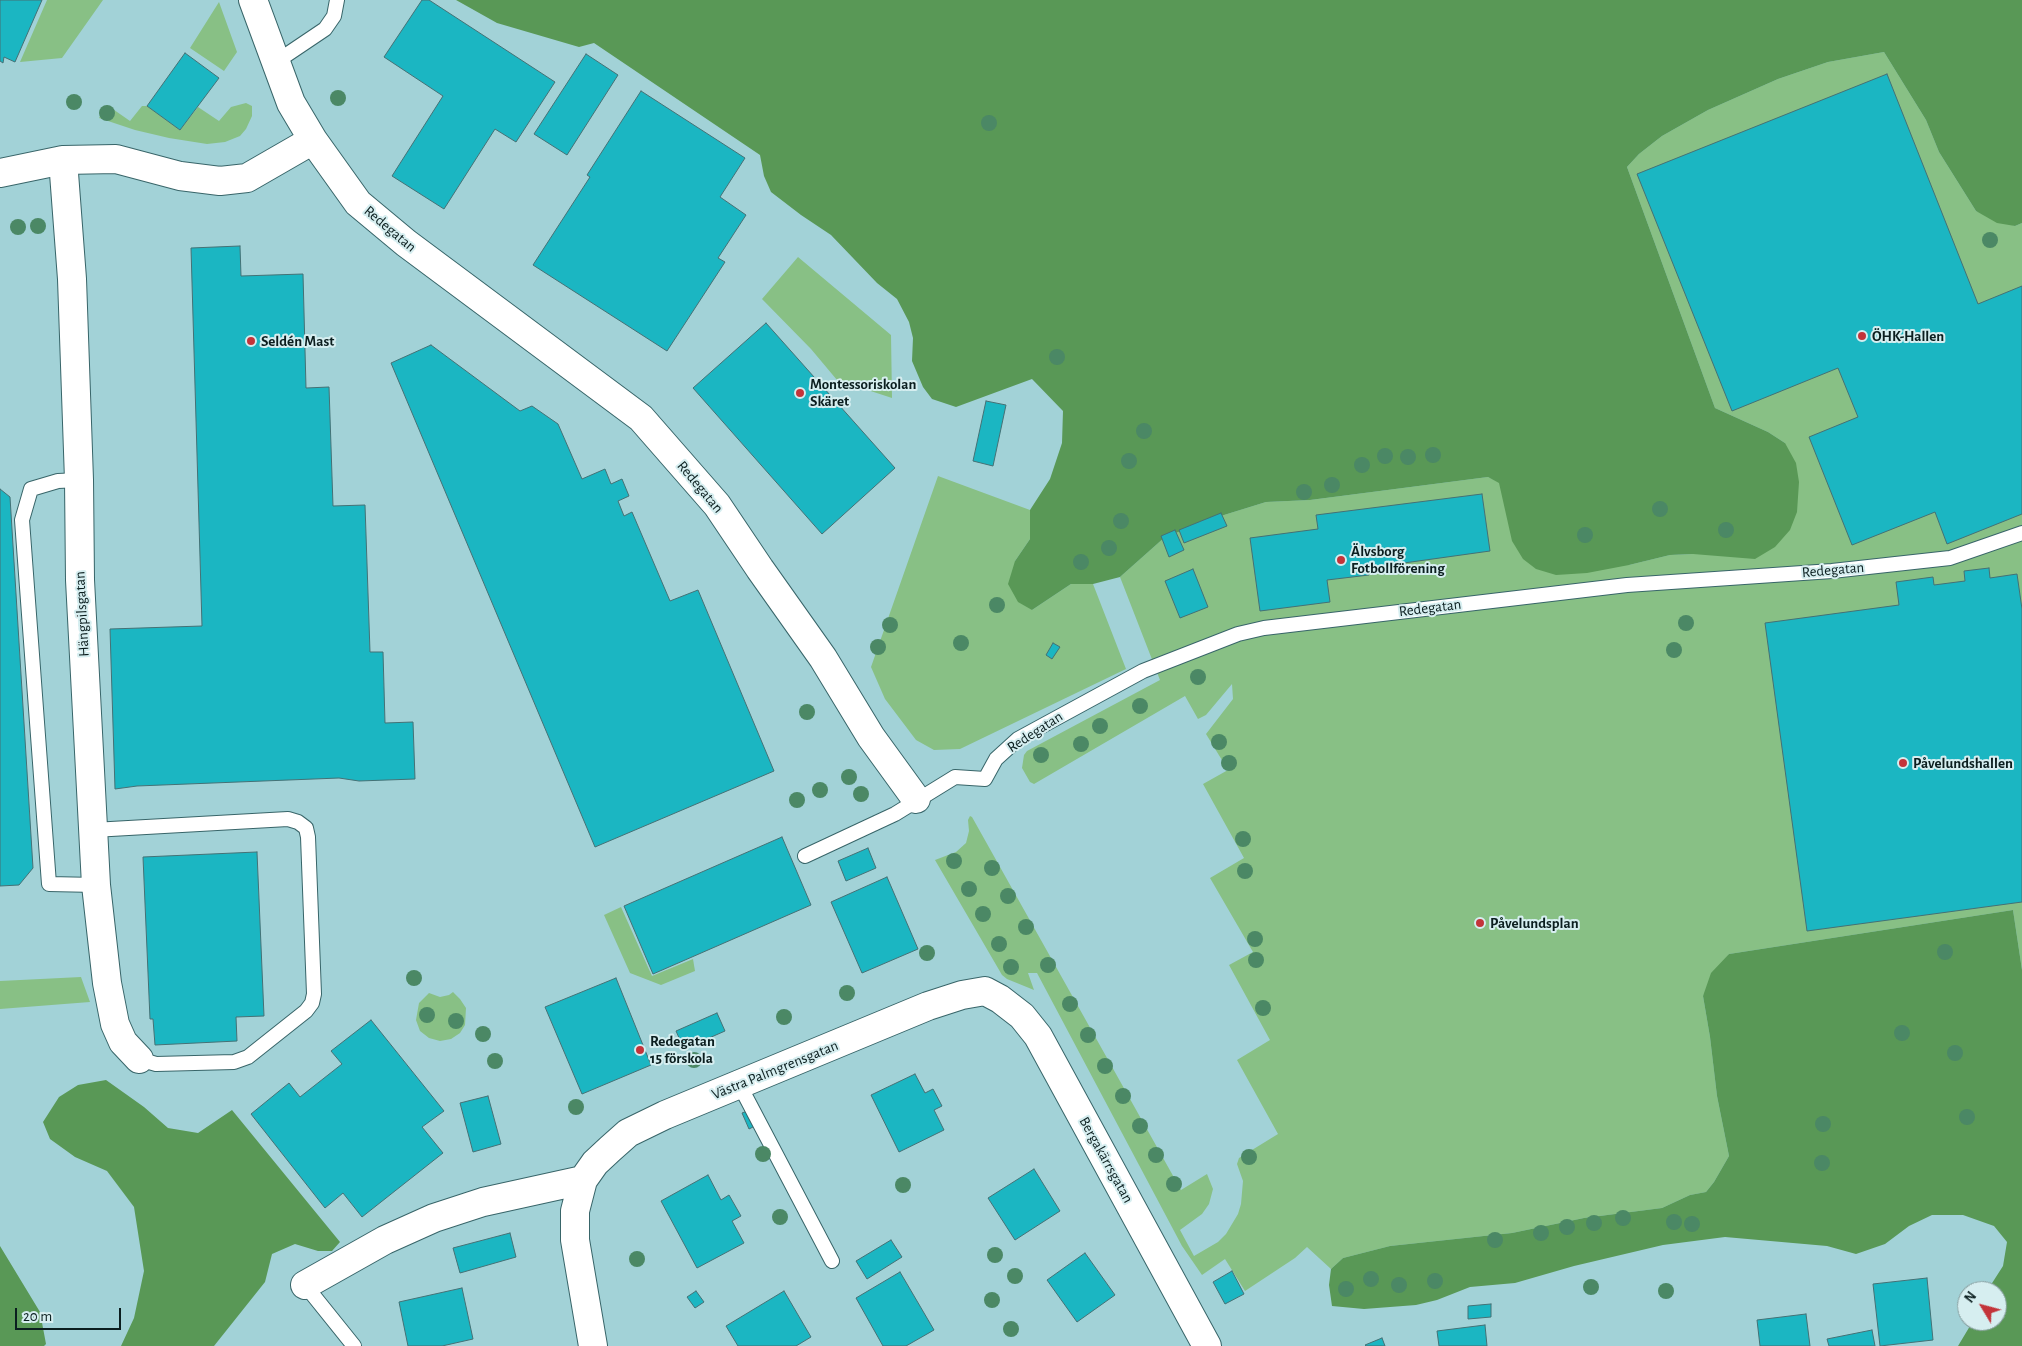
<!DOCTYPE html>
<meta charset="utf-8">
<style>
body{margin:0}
#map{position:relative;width:2022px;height:1346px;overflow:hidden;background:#a2d2d7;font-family:"Alegreya Sans",sans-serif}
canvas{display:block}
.north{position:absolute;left:1957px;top:1281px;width:50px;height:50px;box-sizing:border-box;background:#d6eef0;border:1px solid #859b9c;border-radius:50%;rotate:307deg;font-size:14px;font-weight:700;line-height:20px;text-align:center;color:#0b1e1f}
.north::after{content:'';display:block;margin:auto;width:18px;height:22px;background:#c3343a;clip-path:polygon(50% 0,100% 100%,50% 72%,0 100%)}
.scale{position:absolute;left:15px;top:1308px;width:106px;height:22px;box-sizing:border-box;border:2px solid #0b1e1f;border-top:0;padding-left:6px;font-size:15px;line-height:18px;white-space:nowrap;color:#0b1e1f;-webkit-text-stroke:4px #d6eef0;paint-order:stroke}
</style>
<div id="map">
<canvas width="2022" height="1346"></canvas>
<div class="north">N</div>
<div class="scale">20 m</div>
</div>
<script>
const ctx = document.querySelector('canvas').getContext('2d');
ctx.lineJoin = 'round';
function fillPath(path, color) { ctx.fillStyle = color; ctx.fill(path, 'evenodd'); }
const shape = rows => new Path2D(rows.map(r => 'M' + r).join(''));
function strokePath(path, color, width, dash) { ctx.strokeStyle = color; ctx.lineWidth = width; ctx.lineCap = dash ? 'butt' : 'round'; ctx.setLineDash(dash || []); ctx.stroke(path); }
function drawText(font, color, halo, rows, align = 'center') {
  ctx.font = font + ' "Alegreya Sans",sans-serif'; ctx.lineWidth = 4; ctx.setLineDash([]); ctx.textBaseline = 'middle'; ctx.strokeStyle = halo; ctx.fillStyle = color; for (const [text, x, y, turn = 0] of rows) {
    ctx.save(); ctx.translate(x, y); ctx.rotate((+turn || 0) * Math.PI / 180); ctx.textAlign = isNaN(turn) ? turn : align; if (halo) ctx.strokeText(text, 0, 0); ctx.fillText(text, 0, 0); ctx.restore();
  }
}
fillPath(shape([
 [47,0,103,0,62,58,20,62],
 [219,2,237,52,224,71,190,48],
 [1884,52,1926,120,1939,152,1976,211,2015,226,2022,223,2022,970,2013,910,1729,954,1703,996,1710,1037,1717,1096,1729,1156,1714,1182,1706,1192,1690,1195,1662,1208,1584,1218,1512,1233,1390,1246,1343,1258,1331,1269,1307,1247,1295,1258,1245,1291,1225,1259,1202,1275,1182,1246,1037,973,1028,973,1034,990,1007,979,1002,975,935,860,956,852,966,843,969,831,968,820,970,816,972,817,1181,1190,1207,1174,1213,1189,1209,1204,1202,1214,1180,1230,1194,1256,1218,1242,1226,1234,1238,1214,1241,1204,1243,1181,1237,1164,1239,1158,1278,1134,1237,1060,1270,1040,1229,965,1253,952,1210,878,1244,858,1203,784,1228,770,1206,734,1233,699,1232,684,1206,715,1198,719,1185,696,1034,784,1030,782,1022,768,1024,755,1027,751,1160,680,1120,577,1165,537,1224,515,1266,502,1310,500,1488,477,1499,482,1629,565,1670,555,1693,554,1785,443,1768,432,1715,408,1627,167,1639,154,1662,136,1708,110,1778,79,1828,62],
 [246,103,252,106,252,116,246,129,240,136,225,142,207,144,169,138,135,130,99,118,107,105,130,121,142,106,147,106,180,130,198,107,219,121,231,107],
 [798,257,891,335,892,398,837,380,811,349,762,299],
 [938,476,1030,510,1030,539,1015,561,1032,610,1071,584,1093,584,1126,669,960,749,934,750,916,740,885,699,871,667],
 [621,907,652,976,693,959,695,971,661,985,630,973,604,915],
 [81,977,90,1002,0,1009,0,981],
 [453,992,460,999,466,1008,465,1025,460,1033,451,1039,440,1041,429,1038,420,1031,416,1020,419,1003,429,993,440,997,449,995]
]), '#88c085');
fillPath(shape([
 [456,0,2022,0,2022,223,2015,226,1997,223,1976,211,1939,152,1926,120,1884,52,1828,62,1778,79,1708,110,1662,136,1639,154,1627,167,1715,408,1768,432,1785,443,1796,463,1799,482,1797,512,1790,530,1775,547,1755,559,1693,554,1670,555,1629,565,1587,573,1556,575,1536,569,1523,559,1512,541,1499,483,1488,477,1310,500,1266,502,1224,515,1165,537,1120,577,1093,584,1071,584,1032,610,1018,602,1008,584,1015,561,1030,539,1030,510,1050,479,1062,443,1063,411,1032,379,956,407,932,399,923,387,912,361,913,338,909,322,897,299,877,283,831,235,801,215,771,192,764,176,760,155,594,43,579,47,497,23],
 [2013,910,2022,970,2022,1346,1958,1346,1973,1321,1997,1321,1997,1291,1987,1291,2003,1266,2007,1242,1994,1226,1963,1215,1932,1215,1909,1226,1885,1244,1856,1254,1827,1246,1725,1237,1663,1245,1574,1266,1515,1283,1470,1287,1437,1300,1416,1305,1364,1309,1332,1306,1329,1285,1331,1269,1343,1258,1390,1246,1512,1233,1584,1218,1662,1208,1690,1195,1706,1192,1714,1182,1729,1156,1717,1096,1710,1037,1703,996,1711,973,1729,954],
 [106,1080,144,1107,168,1128,198,1133,232,1110,340,1242,332,1251,318,1251,295,1244,272,1254,265,1282,214,1346,121,1346,134,1318,144,1271,134,1207,107,1171,75,1157,50,1139,43,1122,59,1097,78,1085],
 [0,1246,40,1312,46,1344,44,1346,0,1346]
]), '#599856');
const building = shape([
 [0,0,42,0,15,62,4,57,3,63,0,61,0,0],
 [422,0,429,0,555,82,516,142,495,129,444,209,392,176,443,96,384,57,422,0],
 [185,53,219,78,180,130,147,106,185,53],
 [586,54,618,75,567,155,534,134,586,54],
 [1887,74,1978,304,2022,286,2022,514,1947,544,1935,512,1852,545,1809,437,1858,417,1838,368,1732,411,1637,174,1887,74],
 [641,91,745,158,720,197,746,215,718,258,725,262,667,351,533,265,590,177,587,175,641,91],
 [240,246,241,276,303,274,306,388,329,387,333,506,365,505,370,652,383,652,385,723,413,722,415,779,359,781,339,778,137,786,115,789,110,629,202,626,191,248,240,246],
 [766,323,895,468,822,534,693,388,766,323],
 [431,345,520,411,532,406,558,424,582,479,605,469,611,484,622,479,629,496,618,501,624,516,632,512,670,601,698,590,774,771,595,847,391,363,431,345],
 [986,401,1006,405,993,466,973,461,986,401],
 [0,489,10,497,33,868,19,885,0,886,0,489],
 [1482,494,1490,551,1368,568,1369,575,1327,580,1330,602,1260,611,1250,538,1318,529,1316,515,1482,494],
 [1221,513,1227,526,1184,543,1179,530,1221,513],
 [1175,530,1184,550,1169,557,1161,536,1175,530],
 [1989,568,1990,578,2017,574,2022,609,2022,902,1807,931,1765,623,1899,605,1896,582,1933,577,1934,585,1965,581,1964,571,1989,568],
 [1193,569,1208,607,1180,618,1165,581,1193,569],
 [1053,643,1060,647,1052,659,1046,655,1053,643],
 [782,837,811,905,653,974,624,906,782,837],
 [868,848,876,868,846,881,838,861,868,848],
 [257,852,264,1016,236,1017,237,1041,155,1045,153,1019,150,1019,143,857,257,852],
 [887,877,918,949,862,973,831,902,887,877],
 [616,978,651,1065,582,1094,545,1007,616,978],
 [717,1013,725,1031,684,1049,676,1031,717,1013],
 [371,1020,444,1111,422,1127,443,1153,362,1217,343,1193,325,1208,251,1114,289,1083,300,1097,342,1064,331,1051,371,1020],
 [915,1074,925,1093,933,1089,942,1106,934,1110,944,1130,899,1152,871,1095,915,1074],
 [488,1096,501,1144,473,1152,460,1103,488,1096],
 [750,1110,757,1125,749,1129,742,1113,750,1110],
 [1034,1169,1060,1211,1015,1240,988,1198,1034,1169],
 [708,1175,721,1200,729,1195,741,1216,732,1221,744,1243,697,1268,661,1201,708,1175],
 [510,1233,516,1257,460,1273,453,1248,510,1233],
 [891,1240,902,1257,867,1279,856,1261,891,1240],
 [1085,1253,1115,1295,1077,1322,1047,1280,1085,1253],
 [1232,1271,1244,1294,1225,1304,1213,1282,1232,1271],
 [900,1272,934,1330,906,1346,883,1346,856,1298,900,1272],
 [1927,1278,1933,1340,1880,1346,1873,1284,1927,1278],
 [462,1288,473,1339,442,1346,408,1346,399,1302,462,1288],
 [696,1291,704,1302,695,1308,687,1297,696,1291],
 [784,1291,811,1337,796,1346,738,1346,726,1326,784,1291],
 [1491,1304,1491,1317,1468,1319,1468,1306,1491,1304],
 [1806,1314,1810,1346,1760,1346,1757,1320,1806,1314],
 [1485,1325,1487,1346,1439,1346,1437,1331,1485,1325],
 [1872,1330,1875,1346,1829,1346,1827,1339,1872,1330],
 [1382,1338,1385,1346,1366,1346,1365,1345,1382,1338]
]);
fillPath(building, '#1bb6c2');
strokePath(building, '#447175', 1);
const service = shape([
 [276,62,325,29,334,16,337,0],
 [79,480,58,481,31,489,22,520,49,884,96,885],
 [93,830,288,819,298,822,306,828,308,837,314,994,312,1003,306,1011,248,1057,234,1062,156,1064,139,1059],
 [805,856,895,814,955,777,985,779,996,759,1018,739,1143,671,1238,634,1264,628,1627,585,1832,571,1950,558,2022,533],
 [739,1084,832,1261],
 [305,1285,354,1346]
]);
const minor = shape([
 [253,0,291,103,313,140,358,203,406,243,641,418,717,505,760,569,823,658,871,737,916,799],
 [63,160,72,279,79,480,80,580,96,885,107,983,115,1024,123,1042,139,1059],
 [0,173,63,160,116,159,180,176,220,181,247,178,313,140],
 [305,1285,385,1240,434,1218,483,1202,583,1180],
 [593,1346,575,1240,575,1211,583,1180,595,1163,610,1149,628,1133,665,1115,928,1006,962,995,985,991,1000,999,1022,1016,1038,1036,1207,1346]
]);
strokePath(service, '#386569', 16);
strokePath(minor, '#386569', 30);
strokePath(service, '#fff', 14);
strokePath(minor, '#fff', 28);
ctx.fillStyle = '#4b8865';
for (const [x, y] of [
 [338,98],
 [74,102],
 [107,113],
 [989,123],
 [38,226],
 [18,227],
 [1990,240],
 [1057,357],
 [1144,431],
 [1433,455],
 [1385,456],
 [1408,457],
 [1129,461],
 [1362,465],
 [1332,485],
 [1304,492],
 [1660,509],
 [1121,521],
 [1726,530],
 [1585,535],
 [1109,548],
 [1081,562],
 [997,605],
 [1686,623],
 [890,625],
 [961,643],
 [878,647],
 [1674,650],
 [1198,677],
 [1140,706],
 [807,712],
 [1100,726],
 [1219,742],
 [1081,744],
 [1041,755],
 [1229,763],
 [849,777],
 [820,790],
 [861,794],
 [797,800],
 [1243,839],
 [954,861],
 [992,868],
 [1245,871],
 [969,889],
 [1008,896],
 [983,914],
 [1026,927],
 [1255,939],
 [999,944],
 [1945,952],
 [927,953],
 [1256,960],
 [1048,965],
 [1011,967],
 [414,978],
 [847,993],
 [1070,1004],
 [1263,1008],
 [427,1015],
 [784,1017],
 [456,1021],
 [1902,1033],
 [483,1034],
 [1088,1035],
 [1955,1053],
 [694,1060],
 [495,1061],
 [1105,1066],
 [1123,1096],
 [576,1107],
 [1967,1117],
 [1823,1124],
 [1140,1126],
 [763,1154],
 [1156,1155],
 [1249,1157],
 [1822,1163],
 [1174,1184],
 [903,1185],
 [780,1217],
 [1623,1218],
 [1674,1222],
 [1594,1223],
 [1692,1224],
 [1567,1227],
 [1541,1233],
 [1495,1240],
 [995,1255],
 [637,1259],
 [1015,1276],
 [1371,1279],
 [1435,1281],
 [1399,1285],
 [1591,1287],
 [1346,1289],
 [1666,1291],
 [992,1300],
 [1011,1329]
]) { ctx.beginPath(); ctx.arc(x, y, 8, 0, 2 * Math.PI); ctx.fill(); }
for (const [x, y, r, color] of [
 [1862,336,5,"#c3343a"],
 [251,341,5,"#c3343a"],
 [800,393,5,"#c3343a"],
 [1341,560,5,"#c3343a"],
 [1903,763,5,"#c3343a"],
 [1480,923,5,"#c3343a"],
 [640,1050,5,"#c3343a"]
]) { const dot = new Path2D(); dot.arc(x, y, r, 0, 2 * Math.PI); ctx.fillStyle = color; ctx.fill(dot); strokePath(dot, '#d6eef0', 2); }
drawText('15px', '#0b1e1f', '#d6eef0', [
 ["Redegatan",390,229,40],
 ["Redegatan",700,487,50],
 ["Redegatan",1833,570,-5],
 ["Redegatan",1430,608,-7],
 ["Hängpilsgatan",82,614,-93],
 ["Redegatan",1035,732,-33],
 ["Västra Palmgrensgatan",775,1070,-22],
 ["Bergakärrsgatan",1106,1160,61]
]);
drawText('bold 15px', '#0b1e1f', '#d6eef0', [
 ["ÖHK-Hallen",1872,336],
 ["Seldén Mast",261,341],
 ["Montessoriskolan",810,384],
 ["Skäret",810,401],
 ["Älvsborg",1351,551],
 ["Fotbollförening",1351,568],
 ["Påvelundshallen",1913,763],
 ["Påvelundsplan",1490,923],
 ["Redegatan",650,1041],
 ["15 förskola",650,1058]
], 'left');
</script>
